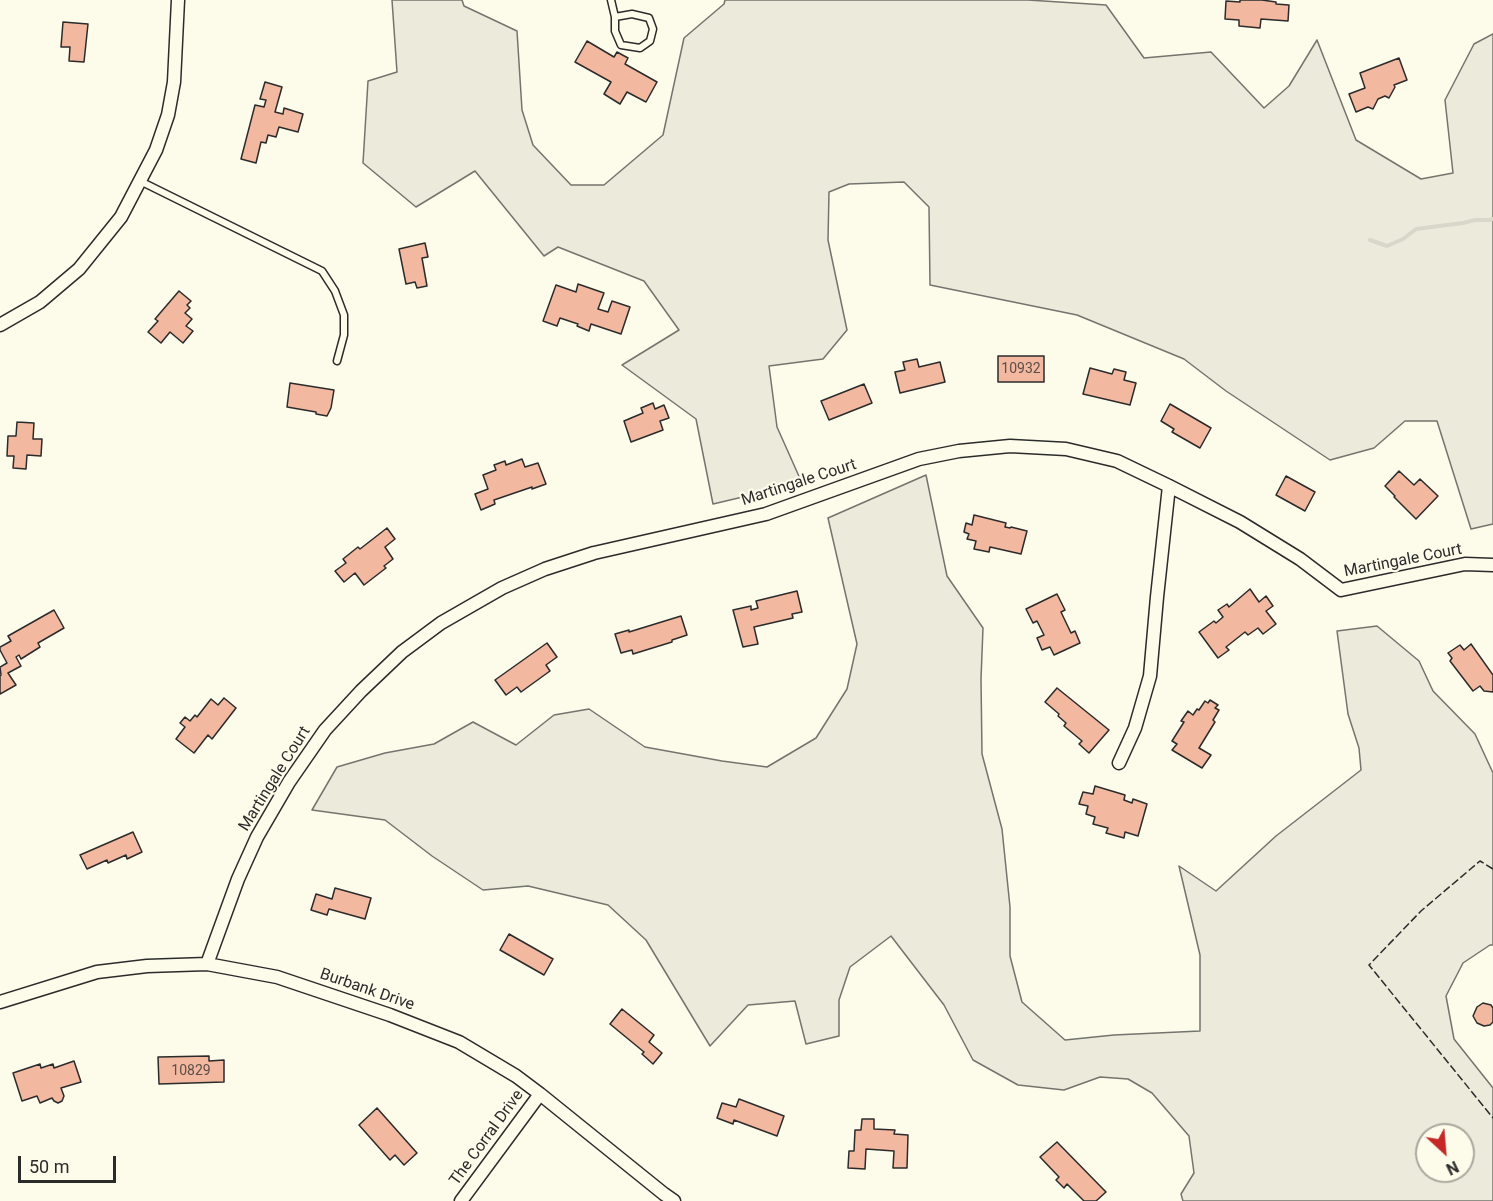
<!DOCTYPE html>
<style>
body{margin:0}
#map{position:relative;width:1493px;height:1201px;overflow:hidden;background:#fdfbea;font-family:Roboto,sans-serif}
canvas{display:block}
.north{position:absolute;left:1415px;top:1123px;width:60px;height:60px;box-sizing:border-box;background:#fdfbea;border:2px solid #a9a89e;border-radius:50%;rotate:154deg;font-size:16px;font-weight:700;line-height:24px;text-align:center;color:#2b2b2b}
.north::after{content:'';display:block;margin:auto;width:21px;height:27px;background:#c62828;clip-path:polygon(50% 0,100% 100%,50% 72%,0 100%)}
.scale{position:absolute;left:18px;top:1156px;width:98px;height:27px;box-sizing:border-box;border:3px solid #2b2b2b;border-top:0;padding-left:8px;font-size:18px;line-height:21px;white-space:nowrap;color:#2b2b2b;-webkit-text-stroke:4px #fdfbea;paint-order:stroke}
</style>
<div id="map">
<canvas width="1493" height="1201"></canvas>
<div class="north">N</div>
<div class="scale">50 m</div>
</div>
<script>
const ctx = document.querySelector('canvas').getContext('2d');
ctx.lineJoin = 'round';
function fillPath(path, color) { ctx.fillStyle = color; ctx.fill(path, 'evenodd'); }
const shape = rows => new Path2D(rows.map(r => 'M' + r).join(''));
function strokePath(path, color, width, dash) { ctx.strokeStyle = color; ctx.lineWidth = width; ctx.lineCap = dash ? 'butt' : 'round'; ctx.setLineDash(dash || []); ctx.stroke(path); }
function drawText(font, color, halo, rows, align = 'center') {
  ctx.font = font + ' Roboto,sans-serif'; ctx.lineWidth = 4.5; ctx.setLineDash([]); ctx.textBaseline = 'middle'; ctx.strokeStyle = halo; ctx.fillStyle = color; for (const [text, x, y, turn = 0] of rows) {
    ctx.save(); ctx.translate(x, y); ctx.rotate((+turn || 0) * Math.PI / 180); ctx.textAlign = isNaN(turn) ? turn : align; if (halo) ctx.strokeText(text, 0, 0); ctx.fillText(text, 0, 0); ctx.restore();
  }
}
const green = shape([
 [392,0,462,0,464,6,517,31,522,110,533,145,571,185,604,185,663,135,684,38,724,4,725,0,1028,0,1106,5,1144,58,1211,52,1264,108,1289,86,1317,40,1356,140,1421,179,1453,173,1445,100,1474,44,1493,34,1493,524,1471,529,1437,421,1405,421,1374,448,1330,460,1226,391,1184,359,1077,315,930,285,929,207,904,182,849,184,829,192,828,240,847,330,823,359,769,366,777,427,802,483,713,504,696,419,622,365,679,330,644,281,558,247,544,256,475,171,416,207,363,163,368,81,397,72,392,0],
 [926,475,947,576,983,628,981,679,982,754,1002,829,1010,907,1010,956,1022,1002,1065,1040,1114,1035,1200,1031,1200,955,1179,866,1216,891,1276,836,1361,770,1359,748,1348,714,1337,631,1377,626,1419,661,1433,691,1475,734,1493,773,1493,945,1490,945,1463,963,1446,996,1454,1039,1493,1088,1493,1201,1183,1201,1181,1194,1194,1173,1189,1136,1152,1093,1128,1079,1100,1077,1064,1090,1018,1085,973,1060,944,1005,891,936,850,967,839,1000,839,1036,806,1044,795,1001,748,1005,710,1046,646,940,608,905,528,886,483,890,432,856,385,820,312,810,337,767,385,753,434,744,473,722,516,745,554,715,589,709,645,747,722,761,767,767,816,738,847,689,857,644,828,518,926,475],
 [1427,1135,1463,1135,1463,1171,1427,1171,1427,1135]
]);
fillPath(green, '#ecebdb');
strokePath(green, '#74746e', 1.5);
strokePath(shape([
 [1370,240,1387,246,1403,239,1416,229,1463,223,1475,220,1490,220,1493,219]
]), '#d8d7c9', 4);
const building = shape([
 [1240,0,1262,0,1276,2,1276,4,1289,5,1288,21,1261,19,1260,28,1239,26,1239,20,1225,19,1226,1,1240,2,1240,0],
 [63,22,88,24,84,62,69,61,70,47,61,47,63,22],
 [587,41,614,57,617,52,628,58,625,64,657,82,646,102,627,92,620,104,604,94,611,82,575,62,587,41],
 [1399,58,1407,80,1394,85,1395,87,1389,98,1385,96,1378,99,1373,109,1368,107,1356,112,1349,94,1365,88,1360,73,1399,58],
 [265,82,282,87,275,112,283,114,284,108,303,114,298,132,279,127,276,137,268,135,266,143,261,142,256,163,241,159,255,105,264,107,266,100,260,99,265,82],
 [425,243,428,257,422,258,427,286,417,288,415,282,406,284,399,249,425,243],
 [578,284,604,293,598,309,608,312,612,301,630,307,621,334,591,324,589,331,577,326,578,324,560,318,557,326,543,321,556,285,576,292,578,284],
 [179,291,191,301,187,305,190,308,185,313,192,319,186,326,193,331,183,343,170,332,161,343,148,332,158,321,155,319,179,291],
 [998,356,1044,356,1044,382,998,382,998,356],
 [917,359,919,367,940,362,945,382,900,393,895,372,905,370,903,362,917,359],
 [1090,368,1112,374,1114,369,1126,372,1124,380,1136,383,1130,405,1083,394,1090,368],
 [290,383,334,390,331,408,327,416,316,414,316,412,287,407,290,383],
 [864,384,872,403,829,420,821,401,864,384],
 [653,403,655,409,664,405,669,418,660,421,663,430,631,442,624,421,643,413,641,408,653,403],
 [1170,404,1211,428,1200,448,1172,432,1174,429,1161,421,1170,404],
 [17,422,34,423,33,439,42,439,41,456,27,455,26,469,13,468,14,456,7,456,8,436,16,436,17,422],
 [522,459,525,467,538,463,546,484,532,489,532,487,494,500,495,504,481,510,475,494,488,489,483,475,496,470,494,465,505,461,506,465,522,459],
 [1399,471,1414,485,1420,479,1438,496,1416,519,1394,497,1395,496,1385,486,1399,471],
 [1286,476,1315,492,1305,511,1276,495,1286,476],
 [974,515,1006,523,1005,527,1010,528,1011,527,1027,531,1021,554,990,547,989,552,974,549,976,541,967,539,969,534,964,532,966,523,972,525,974,515],
 [387,528,395,539,385,547,393,559,384,566,386,568,364,585,355,573,344,582,335,571,346,563,343,559,358,547,360,549,387,528],
 [1250,589,1259,602,1266,596,1273,606,1266,611,1276,624,1263,634,1258,628,1248,635,1245,632,1226,647,1229,650,1218,658,1199,632,1214,621,1216,623,1223,617,1218,610,1227,604,1229,607,1250,589],
 [797,591,802,612,792,614,793,618,754,627,758,644,743,647,733,610,751,606,751,610,758,608,756,601,797,591],
 [1057,594,1065,610,1061,612,1071,633,1075,631,1080,643,1054,655,1050,647,1042,650,1037,638,1044,635,1037,621,1033,623,1026,609,1057,594],
 [54,610,64,628,38,643,40,647,21,659,19,655,16,657,21,666,8,673,16,685,0,694,0,676,1,675,0,667,7,663,0,650,0,647,11,641,8,636,54,610],
 [681,616,687,635,672,640,672,642,633,654,632,650,621,653,615,634,629,630,629,632,681,616],
 [547,643,557,657,546,665,550,671,521,692,517,687,506,695,495,680,547,643],
 [1471,644,1493,675,1493,692,1484,691,1480,686,1473,691,1450,661,1452,658,1448,653,1460,645,1464,650,1471,644],
 [1057,688,1109,730,1089,753,1079,744,1082,741,1064,726,1066,723,1058,716,1059,714,1045,702,1057,688],
 [224,698,236,708,212,739,208,735,194,753,176,739,185,727,180,723,185,717,190,721,195,715,197,717,211,699,218,705,224,698],
 [1210,700,1218,705,1215,708,1219,710,1213,720,1215,722,1199,748,1211,755,1202,768,1172,750,1177,744,1172,741,1184,722,1181,721,1188,711,1193,715,1197,709,1199,710,1205,701,1208,703,1210,700],
 [1095,786,1125,795,1124,800,1132,803,1133,799,1147,804,1138,836,1125,832,1124,838,1106,833,1108,828,1093,824,1095,817,1086,814,1088,806,1079,804,1083,792,1093,794,1095,786],
 [133,832,142,852,127,859,126,855,108,863,107,860,87,869,80,855,133,832],
 [335,888,371,898,365,919,329,909,327,915,311,910,316,894,332,899,335,888],
 [509,934,553,959,544,975,500,950,509,934],
 [1483,1003,1491,1005,1493,1008,1493,1022,1490,1025,1484,1026,1477,1023,1473,1016,1477,1007,1483,1003],
 [622,1009,654,1035,649,1042,662,1053,653,1064,642,1054,644,1052,610,1024,622,1009],
 [209,1056,209,1061,224,1060,224,1082,159,1084,158,1057,209,1056],
 [74,1061,81,1082,61,1088,64,1096,62,1101,58,1103,54,1101,52,1098,40,1103,37,1096,22,1101,13,1073,40,1064,41,1068,53,1064,54,1068,74,1061],
 [739,1099,784,1116,777,1136,734,1120,733,1124,717,1118,722,1103,736,1107,739,1099],
 [377,1108,417,1153,404,1165,395,1155,390,1160,359,1125,377,1108],
 [862,1119,874,1119,874,1129,895,1130,894,1134,908,1135,907,1168,893,1168,894,1151,866,1149,865,1169,848,1168,849,1151,854,1151,855,1130,861,1130,862,1119],
 [1057,1142,1106,1192,1096,1201,1084,1201,1067,1184,1064,1188,1056,1180,1059,1177,1040,1157,1057,1142]
]);
fillPath(building, '#f2b8a0');
strokePath(building, '#2b2b2b', 1.5);
const service = shape([
 [611,0,615,17,615,31,621,45,640,48,650,41,653,29,649,18,632,14,615,17],
 [140,181,322,271,335,291,344,315,344,335,337,361]
]);
const minor = shape([
 [0,325,40,302,79,269,121,217,156,150,168,115,174,82,178,0],
 [1119,763,1135,728,1150,676,1157,597,1169,486],
 [207,964,238,879,257,837,289,782,325,730,361,691,402,652,441,623,502,588,545,569,594,553,766,514,919,459,959,451,1010,446,1066,449,1117,461,1169,486,1240,522,1300,559,1341,590,1465,564,1493,565],
 [0,1002,97,972,147,966,207,964,277,977,390,1015,459,1042,516,1076,540,1094,664,1194,674,1201],
 [461,1201,540,1094]
]);
strokePath(service, '#2b2b2b', 9);
strokePath(minor, '#2b2b2b', 15);
strokePath(service, '#fdfbea', 6);
strokePath(minor, '#fdfbea', 12);
strokePath(shape([
 [1493,869,1480,861,1421,911,1369,965,1493,1118]
]), '#2b2b2b', 1.5, [8, 3]);
drawText('14px', '#5d4e48', null, [
 ["10932",1021,369],
 ["10829",191,1071]
]);
drawText('16px', '#2b2b2b', '#fdfbea', [
 ["Martingale Court",799,483,-18],
 ["Martingale Court",1403,561,-11],
 ["Martingale Court",275,779,-58],
 ["Burbank Drive",367,990,19],
 ["The Corral Drive",487,1138,-54]
]);
</script>
